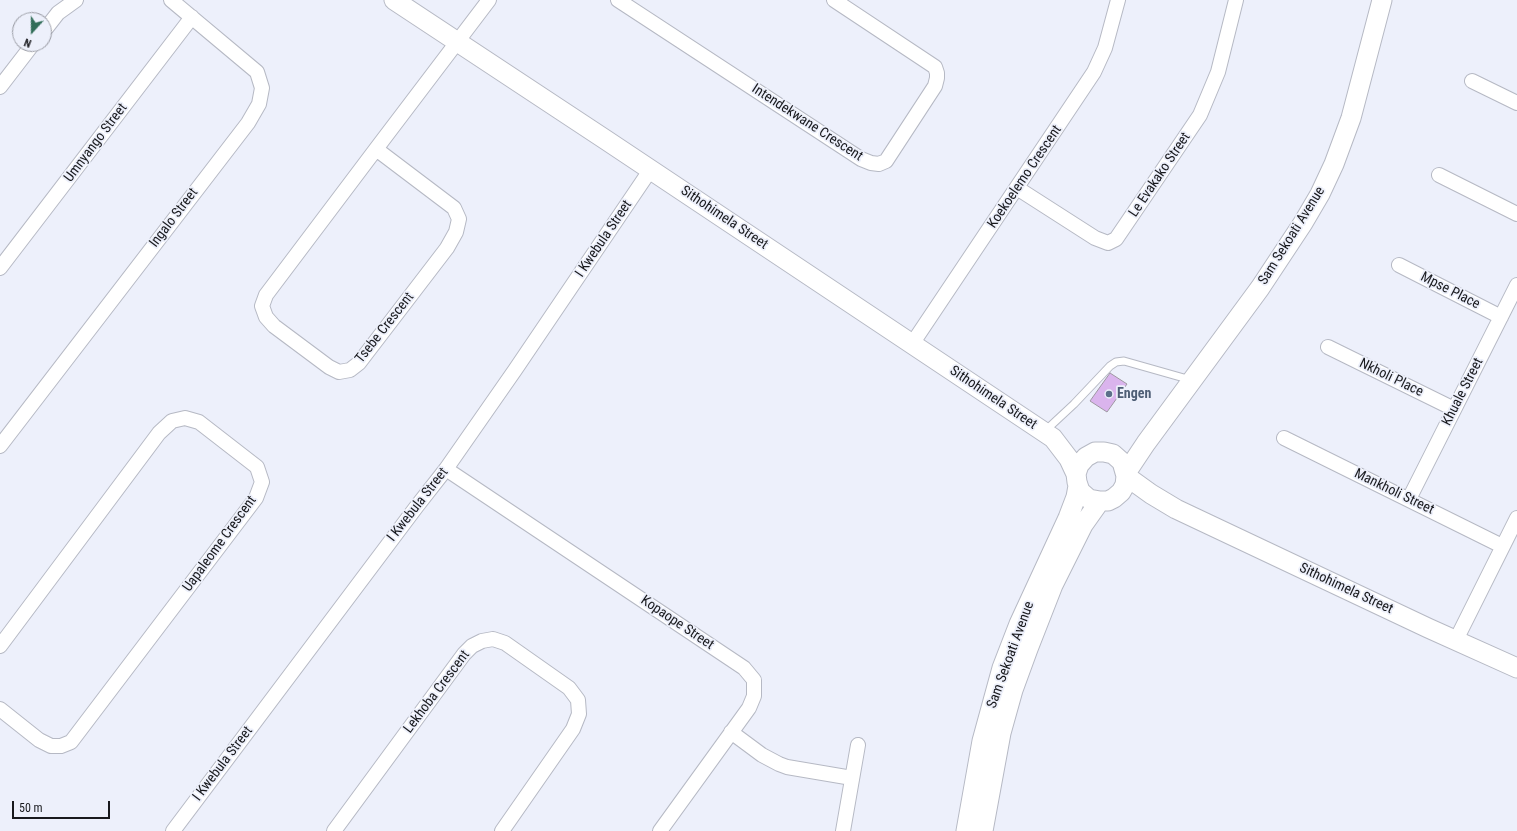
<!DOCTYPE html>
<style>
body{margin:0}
#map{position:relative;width:1517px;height:831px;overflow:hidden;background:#edf0fb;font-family:"Roboto Condensed",sans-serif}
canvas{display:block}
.north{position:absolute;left:12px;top:12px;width:40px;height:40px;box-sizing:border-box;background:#edf0fb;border:1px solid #989aa2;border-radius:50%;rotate:201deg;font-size:11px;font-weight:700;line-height:16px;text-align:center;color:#18191d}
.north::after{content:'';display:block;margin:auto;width:14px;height:18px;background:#316d58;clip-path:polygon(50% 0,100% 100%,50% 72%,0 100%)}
.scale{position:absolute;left:12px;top:801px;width:98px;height:18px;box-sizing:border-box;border:2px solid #18191d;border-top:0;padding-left:5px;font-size:12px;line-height:14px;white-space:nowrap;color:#18191d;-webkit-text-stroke:3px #edf0fb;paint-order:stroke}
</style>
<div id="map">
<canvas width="1517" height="831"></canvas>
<div class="north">N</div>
<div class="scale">50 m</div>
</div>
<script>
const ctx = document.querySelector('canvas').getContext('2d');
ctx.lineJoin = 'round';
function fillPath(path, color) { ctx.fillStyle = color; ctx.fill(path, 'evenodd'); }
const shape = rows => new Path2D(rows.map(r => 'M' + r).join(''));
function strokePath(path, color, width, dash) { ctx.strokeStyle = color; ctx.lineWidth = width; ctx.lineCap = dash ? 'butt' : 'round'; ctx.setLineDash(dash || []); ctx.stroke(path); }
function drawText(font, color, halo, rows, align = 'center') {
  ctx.font = font + ' "Roboto Condensed",sans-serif'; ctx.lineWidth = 3.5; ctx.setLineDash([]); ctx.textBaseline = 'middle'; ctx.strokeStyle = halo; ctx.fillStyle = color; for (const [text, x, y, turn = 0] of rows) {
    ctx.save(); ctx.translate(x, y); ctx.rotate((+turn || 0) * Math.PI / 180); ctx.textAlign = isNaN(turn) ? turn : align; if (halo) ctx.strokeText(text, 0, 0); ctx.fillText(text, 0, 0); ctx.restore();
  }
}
const building = shape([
 [1110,373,1127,384,1107,412,1090,401,1110,373]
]);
fillPath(building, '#dab4ed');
strokePath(building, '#9e97a1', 1);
const lane = shape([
 [1045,431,1074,404,1110,366,1116,362,1124,361,1191,380]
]);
const street = shape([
 [618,0,861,159,871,163,879,164,886,161,935,86,937,78,937,73,935,67,834,0],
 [44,31,58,13,76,0],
 [1472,81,1517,103],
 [0,87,33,44],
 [376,149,454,208,459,219,456,232,447,248,359,363,350,370,339,372,329,367,274,326,266,317,262,306,266,295,376,149,489,0],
 [1439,175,1517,214],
 [1017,188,1095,238,1108,243,1116,239,1200,115,1218,72,1236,0],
 [1399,265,1501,317],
 [0,268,192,17],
 [912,344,1094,72,1105,48,1118,0],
 [1328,347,1454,409],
 [1284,438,1502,546],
 [0,446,248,123,259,104,262,88,257,72,171,0],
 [446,469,744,668,754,680,754,696,749,708,660,831],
 [1409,499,1517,285],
 [1456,640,1517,518],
 [0,646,159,433,172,421,185,418,199,422,257,467,262,482,256,498,71,742,61,746,51,746,39,740,0,709],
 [731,732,762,755,779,764,787,767,852,778],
 [173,831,417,506,446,469,515,370,651,169],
 [334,831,464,654,472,646,482,641,493,639,505,643,569,688,578,700,579,714,573,729,502,831],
 [843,831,858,745]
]);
const secondary = shape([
 [394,0,606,140,1053,438,1069,459,1076,474,1077,482,1080,491,1089,499,1100,501,1108,501,1114,498,1121,492,1125,485,1126,476,1122,462,1113,454,1104,452,1095,452,1086,457,1079,465,1076,474],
 [1126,473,1146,443,1260,288,1303,223,1320,194,1334,164,1351,118,1382,0],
 [1126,476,1151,494,1176,509,1428,628,1517,668],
 [966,831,982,741,1002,668,1019,624,1068,518,1076,497,1078,486],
 [983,831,1001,733,1013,690,1028,649,1053,585,1083,525,1100,501]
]);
strokePath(lane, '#b6b9c4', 9);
strokePath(street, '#b6b9c4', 16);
strokePath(secondary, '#b6b9c4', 21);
strokePath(lane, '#fff', 7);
strokePath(street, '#fff', 14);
strokePath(secondary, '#fff', 19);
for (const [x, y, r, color] of [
 [1109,394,4,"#5c6f8a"]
]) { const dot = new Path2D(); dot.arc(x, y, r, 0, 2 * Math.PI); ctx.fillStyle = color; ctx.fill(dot); strokePath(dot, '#edf0fb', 1.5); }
drawText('14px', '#18191d', '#edf0fb', [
 ["Intendekwane Crescent",807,123,33],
 ["Umnyango Street",96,143,-53],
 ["Le Evakako Street",1160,175,-56],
 ["Koekoelemo Crescent",1025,177,-56],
 ["Ingalo Street",174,218,-53],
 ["Sithohimela Street",724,218,34],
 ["Sam Sekoati Avenue",1292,236,-58],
 ["I Kwebula Street",604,239,-56],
 ["Mpse Place",1450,291,27],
 ["Tsebe Crescent",385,328,-52],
 ["Nkholi Place",1391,378,26],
 ["Khuale Street",1463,392,-63],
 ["Sithohimela Street",993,398,34],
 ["Mankholi Street",1394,492,26],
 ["I Kwebula Street",418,505,-52],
 ["Uapaleome Crescent",220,544,-54],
 ["Sithohimela Street",1346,589,25],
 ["Kopaope Street",677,623,34],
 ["Sam Sekoati Avenue",1011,655,-70],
 ["Lekhoba Crescent",437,692,-53],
 ["I Kwebula Street",223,764,-53]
]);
drawText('bold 14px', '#4e5e75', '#edf0fb', [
 ["Engen",1117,394]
], 'left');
</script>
